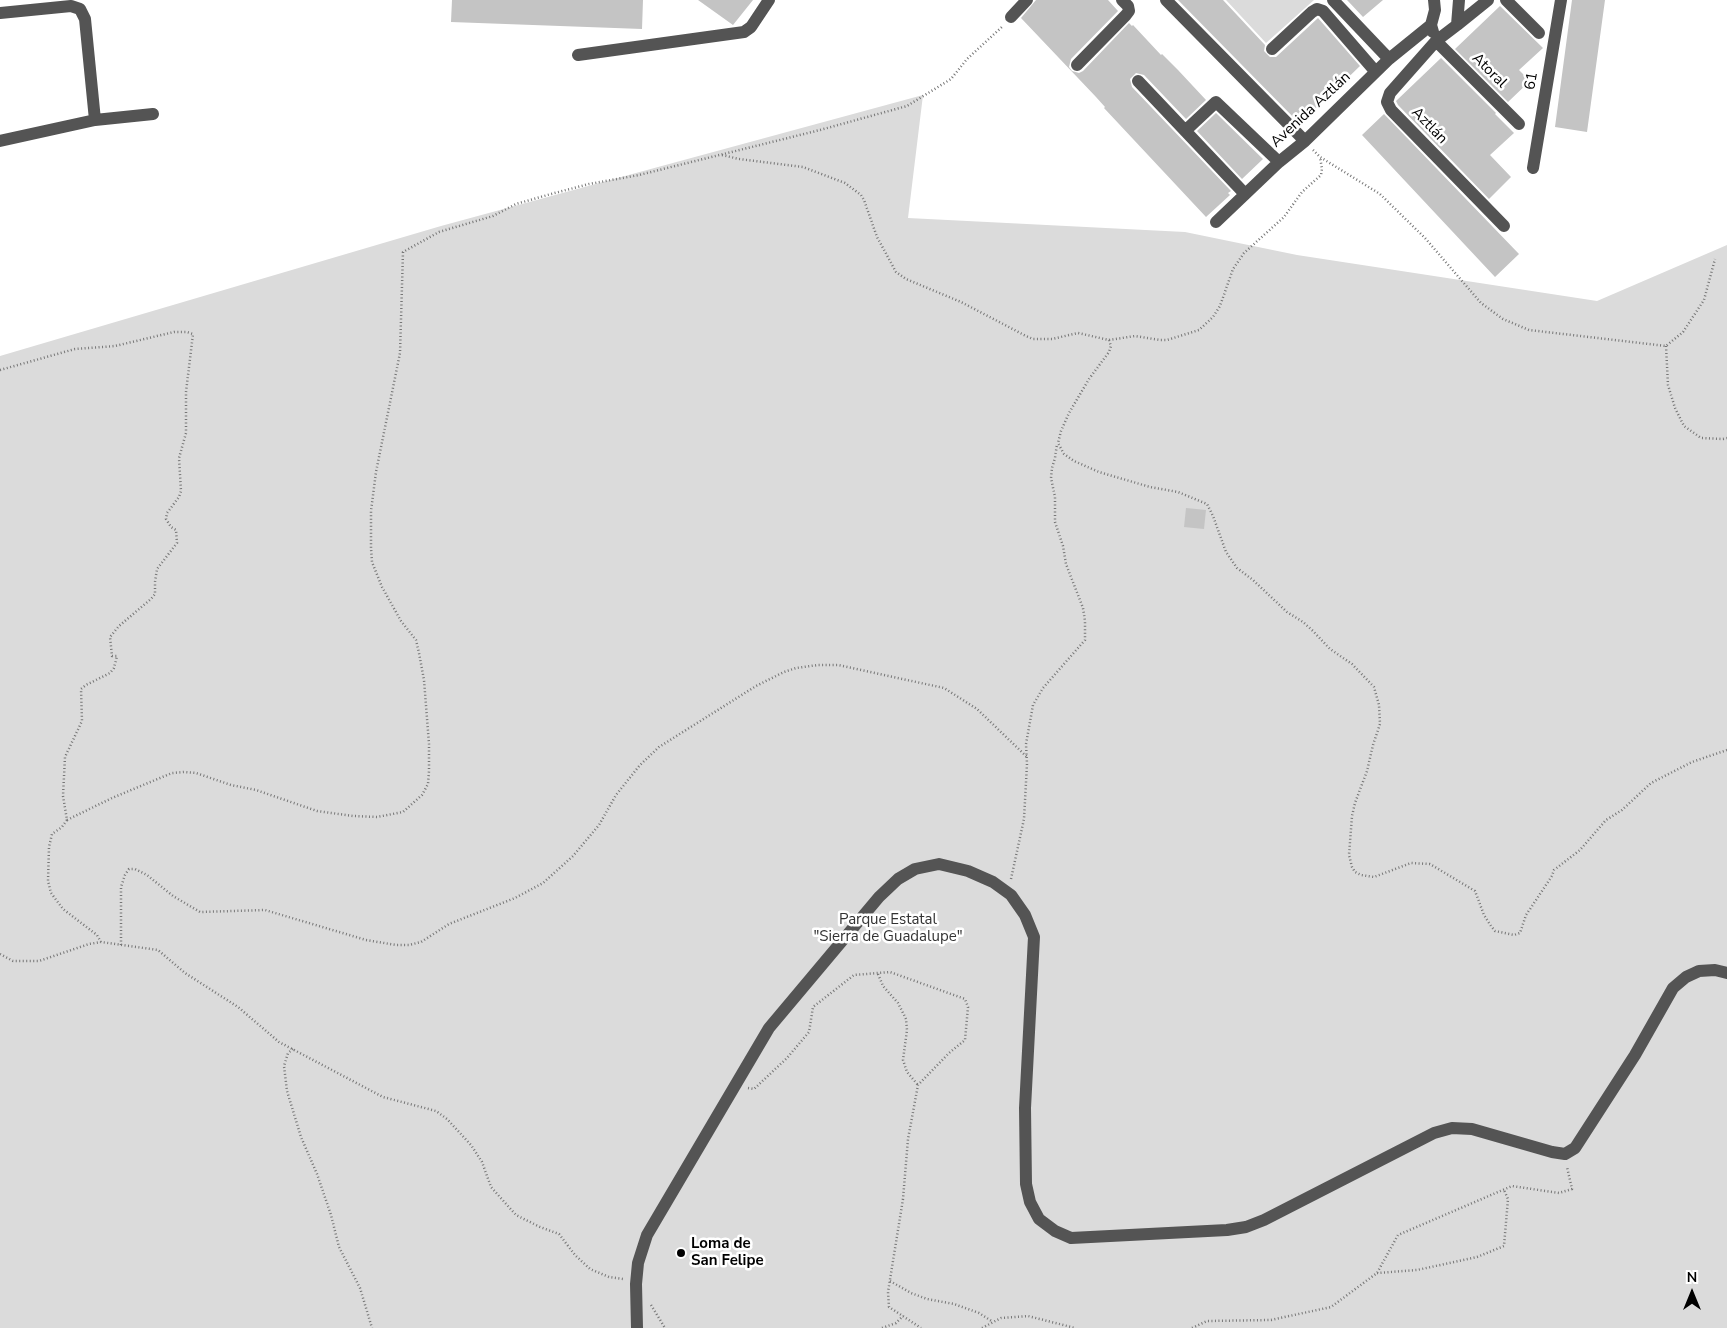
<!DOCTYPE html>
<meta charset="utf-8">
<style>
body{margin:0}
#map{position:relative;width:1727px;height:1328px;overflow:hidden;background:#fff;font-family:"Nunito Sans",sans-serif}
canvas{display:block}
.north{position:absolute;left:1667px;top:1268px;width:50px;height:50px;-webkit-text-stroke:4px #fff;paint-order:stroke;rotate:0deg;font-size:14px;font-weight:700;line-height:20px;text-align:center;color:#000}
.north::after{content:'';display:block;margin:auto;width:18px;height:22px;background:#000;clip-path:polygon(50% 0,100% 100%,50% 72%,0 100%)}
</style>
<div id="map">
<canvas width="1727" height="1328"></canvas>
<div class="north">N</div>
</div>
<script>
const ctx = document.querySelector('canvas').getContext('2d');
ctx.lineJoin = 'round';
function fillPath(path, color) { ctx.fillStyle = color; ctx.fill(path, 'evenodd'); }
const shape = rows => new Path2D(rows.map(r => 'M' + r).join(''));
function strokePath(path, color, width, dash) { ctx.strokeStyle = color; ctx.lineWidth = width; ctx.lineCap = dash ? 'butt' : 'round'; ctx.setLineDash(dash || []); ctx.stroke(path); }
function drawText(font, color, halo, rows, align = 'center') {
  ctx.font = font + ' "Nunito Sans",sans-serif'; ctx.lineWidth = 5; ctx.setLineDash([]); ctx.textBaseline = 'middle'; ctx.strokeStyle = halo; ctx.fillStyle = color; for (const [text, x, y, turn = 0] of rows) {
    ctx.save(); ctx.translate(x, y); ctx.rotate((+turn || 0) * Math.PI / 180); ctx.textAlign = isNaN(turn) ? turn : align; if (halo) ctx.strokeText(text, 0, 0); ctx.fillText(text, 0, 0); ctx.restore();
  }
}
fillPath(shape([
 [1226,0,1314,0,1266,43],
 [923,95,908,218,1185,232,1297,255,1597,301,1727,245,1727,1328,0,1328,0,356,441,226]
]), '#dbdbdb');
fillPath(shape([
 [452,0,643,0,642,29,451,22],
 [698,0,753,0,733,25],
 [1036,0,1108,0,1118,11,1071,59,1069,67,1072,71,1079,73,1083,71,1129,23,1132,26,1133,25,1161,55,1162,54,1178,70,1206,100,1186,119,1144,75,1136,73,1130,79,1132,87,1231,191,1228,193,1230,195,1206,217,1104,108,1105,107,1096,97,1021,18],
 [1178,0,1223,0,1265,45,1264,51,1270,57,1276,57,1318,18,1360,66,1300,124],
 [1347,0,1383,0,1363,17],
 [1572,0,1605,0,1587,132,1555,127],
 [1500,6,1543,48,1519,70,1530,81,1508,102,1455,49],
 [1441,58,1496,113,1495,114,1514,133,1490,155,1511,177,1489,199,1398,105,1396,101],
 [1216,113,1263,159,1242,179,1197,131],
 [1384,114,1519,254,1495,277,1362,135],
 [1186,508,1206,510,1204,529,1184,527]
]), '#c4c4c4');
strokePath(shape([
 [1313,150,1320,157,1380,194,1425,238,1481,303,1503,319,1529,330,1666,346,1683,332,1704,300,1715,259],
 [722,155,739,159,803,167,845,183,861,195,864,200,877,237,896,272,906,279,961,302,1026,336,1033,339,1052,339,1078,333,1109,340,1135,336,1160,340,1167,340,1199,330,1213,317,1220,306,1233,269,1244,253,1284,217,1302,192,1321,175,1322,169,1320,157],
 [1109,340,1111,346,1109,352,1089,379,1069,413,1061,431,1058,443,1064,454,1074,461,1099,472,1150,487,1178,492,1207,504,1213,516,1226,552,1237,568,1253,580,1287,612,1303,622,1313,631,1330,649,1352,664,1374,687,1379,705,1380,724,1373,745,1367,771,1355,803,1352,816,1349,855,1352,867,1355,872,1361,875,1374,877,1411,863,1430,864,1475,891,1484,915,1491,926,1495,931,1514,935,1520,933,1526,915,1552,876,1554,870,1580,850,1606,820,1622,810,1651,783,1692,762,1727,750],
 [1666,346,1668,385,1675,408,1684,426,1701,438,1723,439,1727,438],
 [0,370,75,349,115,346,174,332,187,332,193,334,186,392,186,433,179,458,181,491,179,497,167,513,166,519,171,527,176,530,177,543,157,569,155,582,155,594,151,599,119,626,110,637,112,656,117,656,114,668,110,673,86,685,81,689,82,721,65,757,63,796,67,820,62,827,52,834,49,847,48,881,51,893,63,909,97,935,101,942],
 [67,820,112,798,172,773,184,772,196,773,231,785,256,790,317,811,353,816,377,817,403,812,422,795,428,784,429,771,429,744,424,680,419,653,416,640,401,621,382,587,372,562,371,548,371,511,376,472,400,353,403,252,439,232,493,216,516,204,551,194,589,184,639,175,820,130,907,106,951,79,967,59,1003,26],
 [1011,879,1024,819,1027,764,1026,744,1033,705,1043,688,1085,640,1085,621,1083,608,1066,564,1063,546,1055,522,1055,497,1051,478,1052,468,1055,458,1057,444],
 [121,945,121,887,125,875,129,869,135,869,147,875,173,896,200,912,265,910,366,940,396,945,409,945,421,942,449,924,515,898,543,883,573,856,599,825,616,795,640,765,659,747,756,686,784,672,796,668,818,665,838,665,944,688,977,709,1027,757],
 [0,954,13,961,39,961,89,944,101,942,158,950,185,973,238,1007,279,1042,383,1097,436,1111,447,1119,471,1145,482,1162,491,1187,516,1215,540,1227,559,1234,575,1255,590,1269,609,1277,623,1279],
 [878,974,883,986,898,1003,906,1019,907,1030,903,1060,907,1072,918,1085],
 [293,1049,288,1053,284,1066,287,1091,301,1137,317,1174,331,1215,339,1247,360,1288,372,1328],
 [748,1088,754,1089,787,1058,809,1032,813,1007,854,975,890,972,965,999,968,1007,965,1040,949,1053,918,1085,908,1139,903,1199,888,1292,889,1307,921,1328],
 [1377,1273,1417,1270,1477,1257,1504,1246,1508,1199,1504,1190],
 [890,1281,911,1293,927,1299,954,1304,979,1313,993,1322],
 [651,1305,665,1328],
 [882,1328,896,1323,903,1316],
 [982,1328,1001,1318,1028,1316,1075,1328],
 [1192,1328,1207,1321,1271,1320,1331,1307,1377,1273,1398,1235,1512,1186,1559,1193,1572,1189,1567,1167]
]), '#767676', 2.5, [1, 2.5]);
strokePath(shape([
 [1166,0,1305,141],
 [1333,0,1389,59],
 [1459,0,1457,25,1436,41,1390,93,1387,102,1391,110,1504,226],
 [1506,0,1539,33],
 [0,13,71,6,80,9,85,19,95,120],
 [1011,17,1027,0],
 [1457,25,1488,0],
 [1433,32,1431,25,1435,10,1434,0],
 [1436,41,1519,124],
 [1272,49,1312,12,1317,9,1323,11,1375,71],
 [578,55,744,32,751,27,769,0],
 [1077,65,1126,15,1129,11,1128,6,1122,0],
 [1138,81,1245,194],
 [1185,131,1216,102,1279,162],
 [0,141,95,120,153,114],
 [1533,168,1561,0],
 [1216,222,1279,162,1305,141,1389,59,1431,25],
 [637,1328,636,1284,638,1263,647,1235,769,1028,879,897,898,879,915,869,939,864,968,871,993,882,1011,895,1025,915,1034,937,1025,1108,1026,1184,1030,1202,1039,1219,1055,1231,1071,1238,1227,1230,1246,1227,1264,1220,1434,1133,1452,1128,1472,1129,1552,1152,1565,1154,1575,1148,1635,1055,1673,988,1686,977,1699,971,1715,970,1727,973]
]), '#545454', 12);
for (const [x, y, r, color] of [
 [681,1253,5,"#000"]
]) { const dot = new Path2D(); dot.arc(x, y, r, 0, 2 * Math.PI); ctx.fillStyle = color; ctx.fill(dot); strokePath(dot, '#fff', 2); }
drawText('15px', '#000', '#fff', [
 ["Atoral",1489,71,45],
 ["61",1532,81,-80],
 ["Avenida Aztlán",1311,110,-43],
 ["Aztlán",1429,126,46]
]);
drawText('15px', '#323232', '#fff', [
 ["Parque Estatal",888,920],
 ["\"Sierra de Guadalupe\"",888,937]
]);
drawText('bold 15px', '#000', '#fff', [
 ["Loma de",691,1244],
 ["San Felipe",691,1261]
], 'left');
</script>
